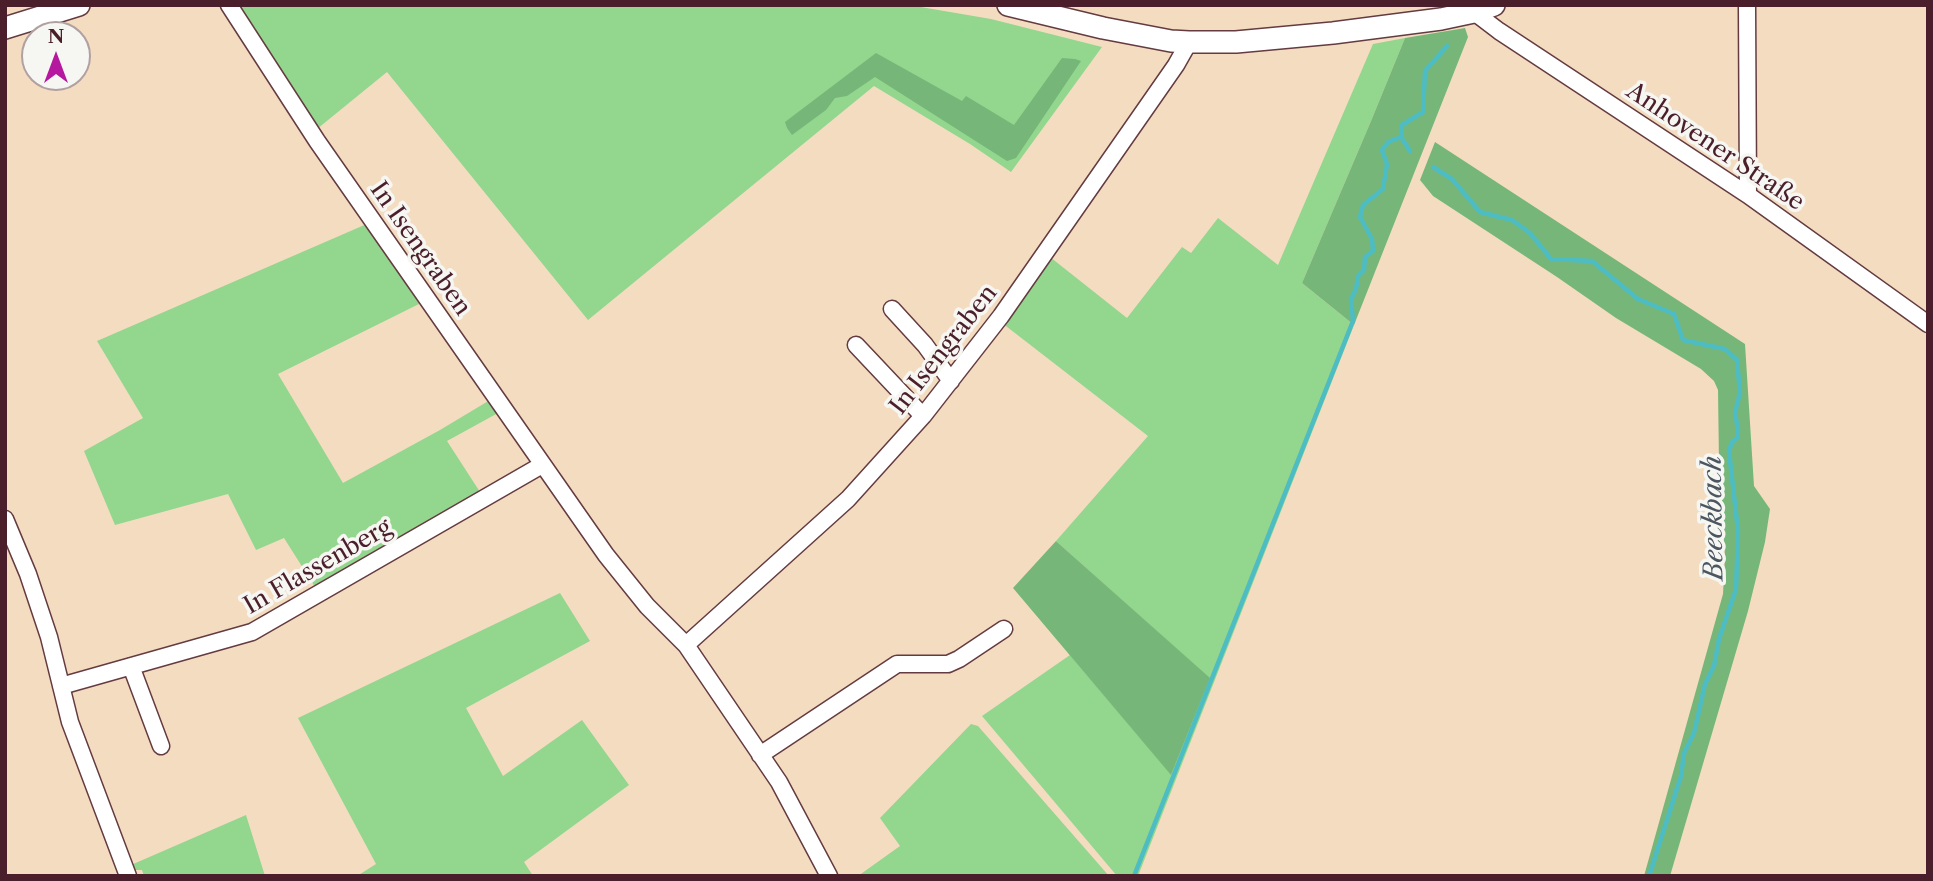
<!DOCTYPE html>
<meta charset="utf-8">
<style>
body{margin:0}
#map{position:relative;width:1933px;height:881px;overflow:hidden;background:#f4dcc0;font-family:"Libre Caslon Text",serif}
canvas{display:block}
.frame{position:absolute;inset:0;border:7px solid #4a1f2b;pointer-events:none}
.north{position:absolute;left:21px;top:21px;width:70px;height:70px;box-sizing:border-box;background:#f6f6f2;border:2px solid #b1a0a2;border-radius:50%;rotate:0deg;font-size:19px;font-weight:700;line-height:28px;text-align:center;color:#4a1f2b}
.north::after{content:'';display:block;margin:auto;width:24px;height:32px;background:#b5179e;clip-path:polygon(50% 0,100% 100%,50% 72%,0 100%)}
</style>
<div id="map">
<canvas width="1933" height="881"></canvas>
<div class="frame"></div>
<div class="north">N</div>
</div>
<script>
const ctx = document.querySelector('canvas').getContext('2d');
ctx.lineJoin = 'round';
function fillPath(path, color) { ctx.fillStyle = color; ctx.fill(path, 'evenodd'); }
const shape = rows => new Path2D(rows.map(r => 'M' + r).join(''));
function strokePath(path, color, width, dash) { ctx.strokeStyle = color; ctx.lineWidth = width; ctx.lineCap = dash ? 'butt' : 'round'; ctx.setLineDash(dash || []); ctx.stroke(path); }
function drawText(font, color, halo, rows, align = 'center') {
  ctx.font = font + ' "Libre Caslon Text",serif'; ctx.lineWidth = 7; ctx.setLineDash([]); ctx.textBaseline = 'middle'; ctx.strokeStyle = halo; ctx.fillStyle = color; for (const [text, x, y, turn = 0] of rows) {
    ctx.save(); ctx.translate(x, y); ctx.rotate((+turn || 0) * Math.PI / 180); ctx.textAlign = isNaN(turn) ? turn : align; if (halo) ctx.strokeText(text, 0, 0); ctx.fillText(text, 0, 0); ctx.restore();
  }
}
fillPath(shape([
 [238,5,909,5,991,19,1102,47,1011,172,970,144,874,86,588,320,387,72,317,129],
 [1405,38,1371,121,1302,283,1354,325,1138,876,1117,876,982,716,1070,655,1171,774,1209,678,1056,541,1148,436,1002,323,1050,257,1127,318,1182,247,1191,253,1218,218,1278,265,1373,44],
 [369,223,421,303,278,374,343,483,440,430,490,400,498,413,447,441,480,492,315,587,284,538,256,550,228,494,115,525,84,451,143,418,97,341],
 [560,593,590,641,466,708,503,776,582,720,629,785,524,862,533,876,357,876,376,864,298,718],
 [971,724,978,726,1109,876,858,876,900,846,880,818],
 [246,815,265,876,144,876,142,870,134,870,131,865]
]), '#93d68e');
fillPath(shape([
 [1465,28,1468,37,1354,325,1302,283,1371,121,1405,38],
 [876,53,962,101,966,96,1014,125,1062,58,1075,59,1081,61,1016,158,1007,161,875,77,847,96,835,98,826,110,792,135,787,128,785,122],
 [1435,142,1745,344,1754,486,1770,509,1765,542,1748,611,1670,876,1644,876,1723,594,1725,556,1719,463,1718,390,1714,381,1701,369,1616,318,1557,277,1433,196,1420,180],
 [1056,541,1210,678,1171,775,1013,588]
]), '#76b779');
strokePath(shape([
 [1410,151,1401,137,1402,125,1423,112,1425,71,1447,46],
 [1433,167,1452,179,1480,212,1512,220,1530,233,1551,259,1592,261,1638,299,1674,314,1683,340,1725,349,1737,360,1740,393,1735,412,1738,431,1737,438,1732,442,1729,451,1738,531,1736,589,1719,639,1714,666,1705,684,1694,733,1684,753,1681,776,1649,876],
 [1134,876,1353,321,1351,299,1356,289,1358,276,1364,270,1365,257,1373,251,1372,239,1360,217,1363,205,1383,189,1387,164,1382,150,1388,142,1401,137]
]), '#4dbcc3', 4.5);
const minor = shape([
 [229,5,317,141,606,555,647,606,686,645,779,782,829,876],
 [1747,5,1748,195],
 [1474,12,1499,31,1748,195,1928,324],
 [892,309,925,345,951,381],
 [856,345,923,416],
 [5,519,28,574,49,637,70,722,128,876],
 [686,645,848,499,923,416,1001,316,1176,65,1189,42],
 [131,666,161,746],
 [61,686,252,632,542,465],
 [760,755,897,664,948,664,959,659,1004,629]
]);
const major = shape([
 [1008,5,1103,28,1171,41,1189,42,1236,42,1333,33,1441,19,1474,12,1494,5],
 [5,28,79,5]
]);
strokePath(minor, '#643b41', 19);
strokePath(major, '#643b41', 24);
strokePath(minor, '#fff', 16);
strokePath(major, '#fff', 21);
drawText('24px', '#4a1f2b', '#f6f6f2', [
 ["Anhovener Straße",1715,147,34],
 ["In Isengraben",420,249,55],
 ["In Isengraben",944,350,-52],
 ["In Flassenberg",318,567,-30]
]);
drawText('italic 26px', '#4b5660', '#f6f6f2', [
 ["Beeckbach",1714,518,-91]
]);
</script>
